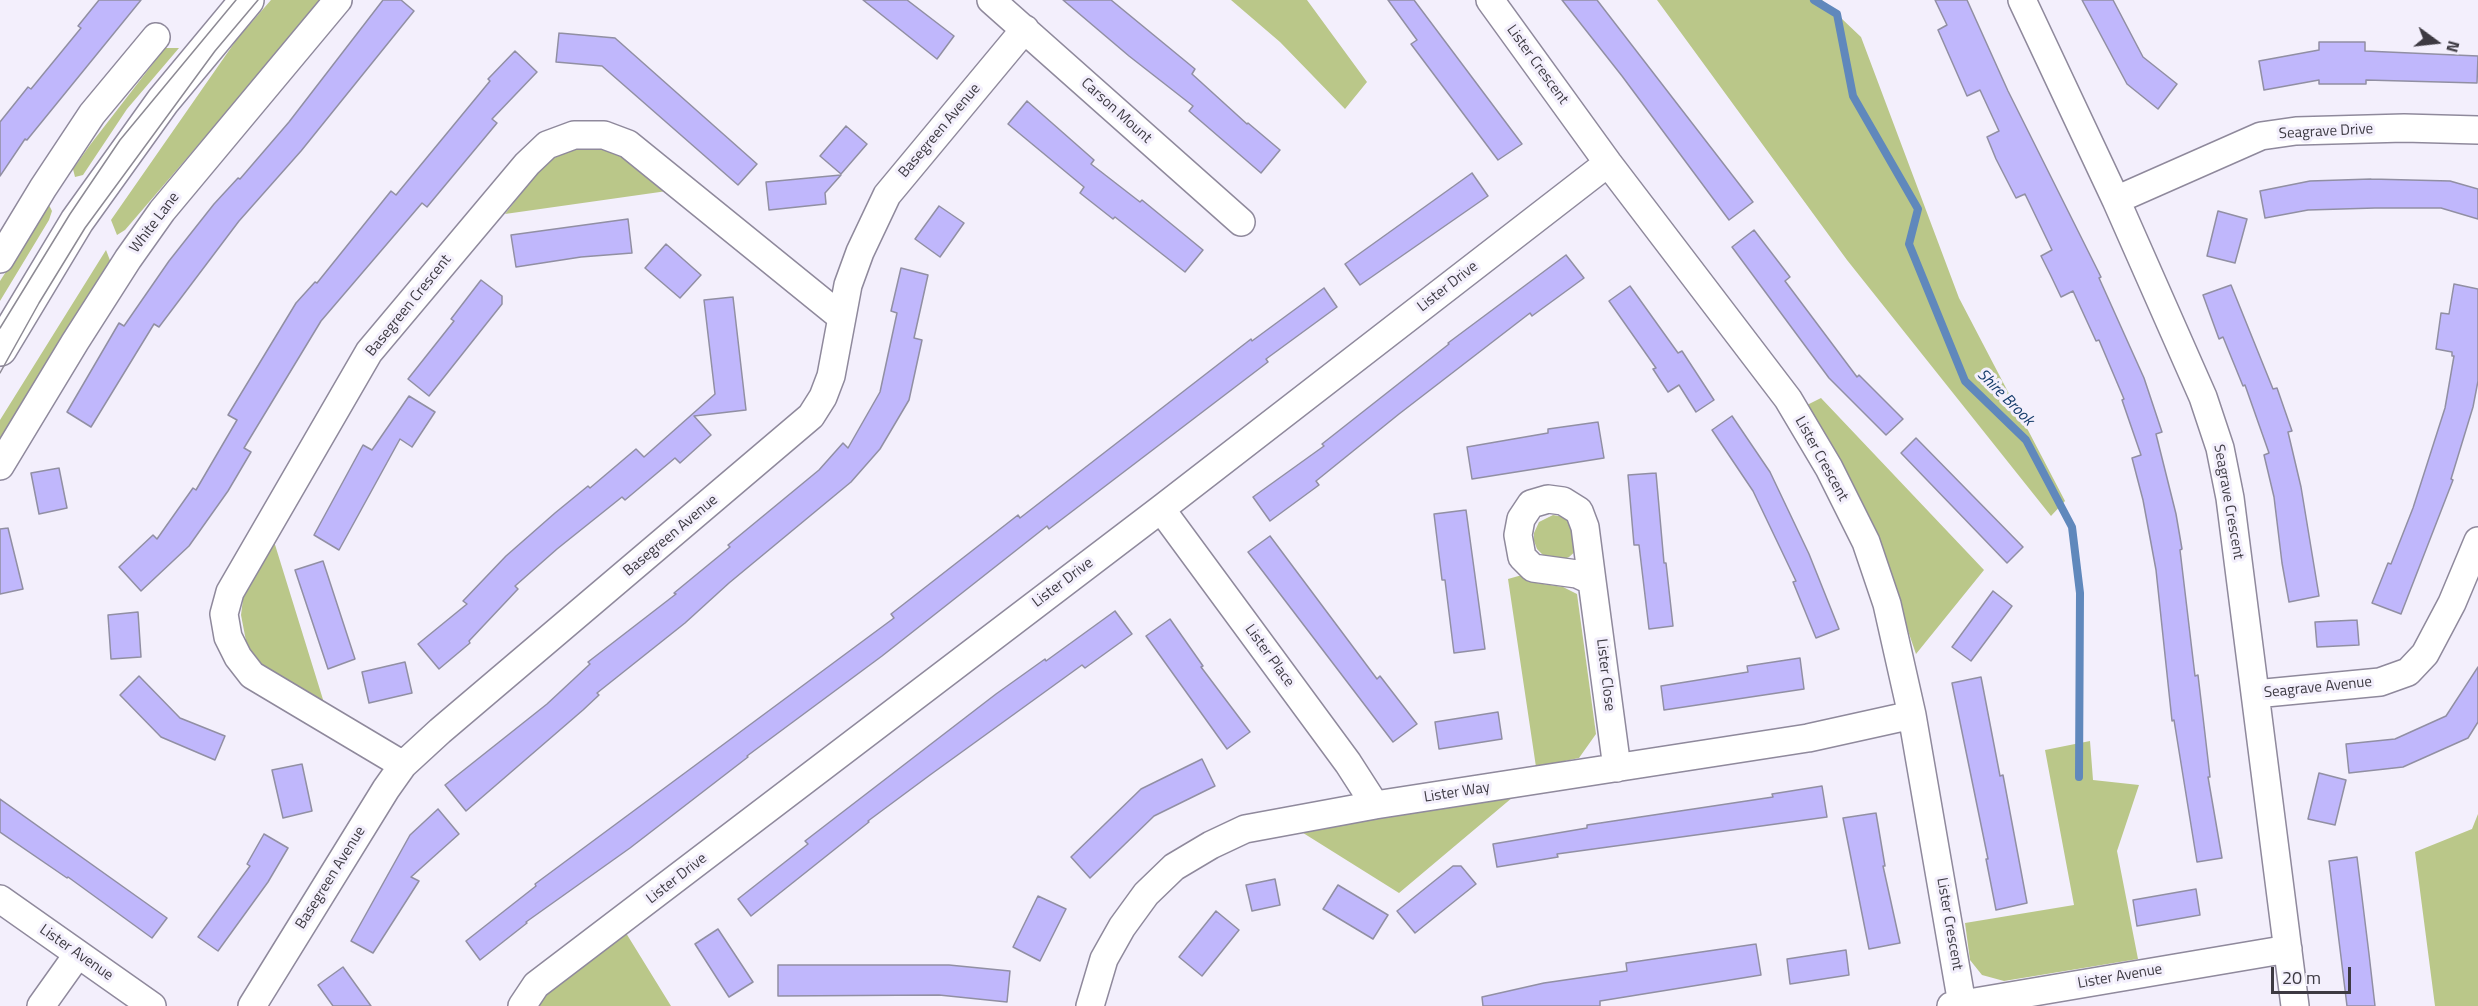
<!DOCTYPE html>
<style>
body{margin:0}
#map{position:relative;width:2478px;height:1006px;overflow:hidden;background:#f3effc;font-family:"Titillium Web",sans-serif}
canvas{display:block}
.north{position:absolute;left:2406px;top:12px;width:60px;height:60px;-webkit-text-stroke:4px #f3effc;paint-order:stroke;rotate:105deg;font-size:16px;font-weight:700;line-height:24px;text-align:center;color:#3d3a42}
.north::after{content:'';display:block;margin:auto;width:21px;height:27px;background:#3d3a42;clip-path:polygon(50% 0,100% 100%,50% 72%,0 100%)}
.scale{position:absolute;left:2271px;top:967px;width:80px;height:27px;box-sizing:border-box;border:3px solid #3d3a42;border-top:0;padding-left:8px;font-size:18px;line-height:21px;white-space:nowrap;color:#3d3a42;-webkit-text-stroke:4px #f3effc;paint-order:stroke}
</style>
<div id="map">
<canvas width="2478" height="1006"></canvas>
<div class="north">N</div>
<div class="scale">20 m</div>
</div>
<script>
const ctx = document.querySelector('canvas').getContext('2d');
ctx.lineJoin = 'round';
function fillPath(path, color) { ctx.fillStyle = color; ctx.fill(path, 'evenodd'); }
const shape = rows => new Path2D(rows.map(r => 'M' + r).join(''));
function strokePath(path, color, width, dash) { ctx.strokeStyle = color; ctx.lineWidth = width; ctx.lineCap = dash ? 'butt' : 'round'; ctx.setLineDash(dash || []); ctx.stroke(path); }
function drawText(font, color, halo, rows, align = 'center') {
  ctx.font = font + ' "Titillium Web",sans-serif'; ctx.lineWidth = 6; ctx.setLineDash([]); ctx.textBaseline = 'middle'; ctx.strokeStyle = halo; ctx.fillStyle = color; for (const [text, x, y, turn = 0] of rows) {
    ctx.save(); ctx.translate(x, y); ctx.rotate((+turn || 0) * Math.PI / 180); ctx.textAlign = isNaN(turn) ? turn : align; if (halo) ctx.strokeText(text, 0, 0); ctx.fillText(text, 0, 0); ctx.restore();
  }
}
fillPath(shape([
 [271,0,323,0,125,230,117,235,111,220,237,39],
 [1231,0,1307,0,1367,82,1345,109,1280,42],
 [1657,0,1822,0,1861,37,1959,298,2065,501,2051,516,1847,260],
 [165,48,179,48,127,109,83,175,75,177,73,169,90,145],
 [579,147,601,148,622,154,667,191,505,214,541,168,557,156],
 [49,205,52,211,49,220,0,301,0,281],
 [106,250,111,263,0,442,0,420],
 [1821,398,1984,570,1916,654,1896,596,1805,406],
 [1553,515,1570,518,1577,550,1569,557,1562,560,1547,559,1537,549,1534,541,1534,533,1539,522],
 [272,535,325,706,255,660,246,641,241,615,244,591],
 [1522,575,1537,583,1563,587,1577,594,1596,734,1579,758,1536,767,1508,579],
 [2090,741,2093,780,2139,785,2117,851,2138,959,2004,981,1982,975,1970,960,1965,923,2074,905,2045,750],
 [1519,792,1399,893,1300,831],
 [2478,814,2478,1006,2435,1006,2415,852,2472,829],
 [626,933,671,1006,539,1006,547,993]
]), '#bac789');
strokePath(shape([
 [1814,0,1837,14,1853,96,1918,209,1909,244,1965,381,2026,440,2072,527,2080,593,2079,777]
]), '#6088bc', 8);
const building = shape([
 [99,0,141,0,27,140,25,139,0,176,0,122,28,87,31,89,81,28,78,26,99,0],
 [383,0,401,0,414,11,301,151,239,221,159,327,154,324,91,427,67,412,119,323,124,326,169,261,214,204,238,178,240,179,289,122,383,0],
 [863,0,907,0,954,36,937,59,863,0],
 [1063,0,1111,0,1195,69,1192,74,1247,124,1248,123,1280,150,1261,173,1189,111,1193,106,1129,56,1063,0],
 [1388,0,1414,0,1522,144,1498,160,1411,44,1417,40,1388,0],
 [1562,0,1597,0,1753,202,1729,220,1622,76,1562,0],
 [1935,0,1967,0,2008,91,2101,277,2099,278,2144,378,2162,432,2156,434,2176,514,2182,549,2180,550,2195,676,2198,675,2203,717,2210,777,2208,777,2222,858,2197,862,2174,720,2172,721,2156,570,2143,500,2132,458,2141,455,2122,400,2124,399,2099,340,2096,341,2073,291,2061,297,2051,276,2041,256,2052,250,2025,194,2016,198,1996,159,1987,137,1999,131,1980,90,1967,96,1938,30,1947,25,1935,0],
 [2082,0,2113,0,2143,57,2177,84,2158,109,2127,84,2082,0],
 [559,33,615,38,757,164,738,185,602,66,556,62,559,33],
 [2319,42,2365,42,2365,51,2478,56,2477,83,2366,80,2366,84,2319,84,2319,80,2264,90,2259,61,2319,50,2319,42],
 [515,51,537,72,492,119,497,123,427,207,422,203,321,321,244,448,251,452,228,491,189,546,141,591,119,567,153,535,157,539,193,488,196,490,237,420,228,415,296,303,315,282,317,283,391,191,396,195,490,81,488,79,515,51],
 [1027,101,1094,160,1091,164,1140,202,1142,200,1203,250,1185,272,1115,217,1113,219,1080,193,1084,187,1008,124,1027,101],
 [846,126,867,144,841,174,820,156,846,126],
 [1472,173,1488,196,1360,285,1345,264,1472,173],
 [841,175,825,193,826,204,769,210,766,182,841,175],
 [2371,179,2450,181,2478,189,2478,219,2441,208,2375,208,2308,210,2265,218,2260,191,2310,181,2371,179],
 [939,206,964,223,940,257,915,239,939,206],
 [2218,211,2247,219,2235,263,2207,256,2218,211],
 [628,219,632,253,581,257,516,267,511,235,628,219],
 [1754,230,1790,277,1785,281,1857,377,1859,375,1903,419,1886,435,1829,378,1732,247,1754,230],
 [666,244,701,275,680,298,645,268,666,244],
 [1566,255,1584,278,1532,316,1530,313,1399,414,1316,481,1319,485,1270,521,1253,497,1324,446,1322,444,1449,344,1448,343,1566,255],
 [901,268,928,275,914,338,922,340,909,400,880,449,851,482,729,583,685,623,597,693,599,695,583,710,466,811,445,785,547,704,590,664,588,662,676,594,674,593,730,547,728,545,819,470,843,443,848,448,880,392,897,313,891,311,901,268],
 [481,280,502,296,502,304,429,396,408,379,454,321,451,319,481,280],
 [2454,284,2478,289,2478,381,2473,407,2451,479,2453,480,2401,614,2372,603,2388,563,2391,564,2413,508,2445,408,2454,356,2452,356,2452,352,2436,349,2441,313,2449,314,2454,284],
 [2231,285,2273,389,2277,388,2292,431,2288,432,2301,487,2319,596,2289,602,2282,563,2274,497,2264,455,2269,453,2245,385,2243,386,2223,337,2219,339,2203,295,2231,285],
 [1630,286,1678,353,1682,351,1714,400,1696,412,1679,385,1668,392,1653,369,1656,368,1609,301,1630,286],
 [1324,288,1337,307,1266,359,1268,362,1049,529,1047,526,882,656,747,756,748,757,630,848,526,922,527,923,480,960,466,941,536,886,535,884,894,618,891,614,1018,515,1020,518,1251,339,1252,341,1324,288],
 [733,297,746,410,694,416,711,435,680,463,675,458,625,500,622,497,557,549,515,586,518,589,469,641,470,643,439,669,418,644,467,604,463,601,506,556,555,513,588,486,590,488,636,449,644,457,715,394,704,300,733,297],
 [409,396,435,412,412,447,400,439,339,550,314,535,363,445,372,450,409,396],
 [1732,416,1770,472,1809,554,1839,629,1816,638,1793,582,1796,581,1753,491,1712,430,1732,416],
 [1598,422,1604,458,1472,479,1467,447,1548,433,1548,429,1598,422],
 [1916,438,2023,547,2007,563,1901,453,1916,438],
 [59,468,67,508,39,514,31,473,59,468],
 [1656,473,1664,563,1666,563,1673,626,1649,629,1639,545,1634,545,1628,475,1656,473],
 [1466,510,1485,649,1454,653,1445,580,1442,580,1434,514,1466,510],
 [8,528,23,589,0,594,0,529,8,528],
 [1270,536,1377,679,1380,676,1417,724,1393,742,1248,552,1270,536],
 [323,561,355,659,328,669,295,570,323,561],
 [1993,591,2012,606,1971,661,1952,647,1993,591],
 [1115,611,1132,634,1085,668,1082,665,930,775,868,821,869,822,751,916,738,899,808,844,805,841,996,694,1045,659,1046,661,1115,611],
 [138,612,141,657,111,659,108,615,138,612],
 [1170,619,1203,666,1201,667,1250,732,1227,749,1146,636,1170,619],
 [2357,620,2359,645,2317,647,2315,622,2357,620],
 [1800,658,1804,689,1664,710,1661,686,1748,672,1747,666,1800,658],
 [405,662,412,693,369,703,362,672,405,662],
 [2478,667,2478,722,2468,738,2403,767,2349,773,2346,744,2395,739,2446,716,2478,667],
 [139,676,180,718,225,736,215,760,161,737,120,695,139,676],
 [1981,677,2000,776,2003,775,2027,903,1996,910,1986,859,1988,859,1952,683,1981,677],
 [1498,712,1502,739,1439,749,1435,722,1498,712],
 [1202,759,1215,786,1154,816,1090,878,1071,857,1141,789,1202,759],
 [302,764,312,811,283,818,272,770,302,764],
 [2319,773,2346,780,2335,825,2308,819,2319,773],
 [1822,786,1827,817,1557,854,1558,857,1497,867,1493,844,1587,828,1587,825,1773,797,1772,794,1822,786],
 [0,799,167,918,152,938,68,877,67,878,0,832,0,799],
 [438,809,459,834,411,877,419,881,373,953,351,941,410,835,438,809],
 [1876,813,1885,866,1883,866,1900,943,1869,949,1843,818,1876,813],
 [264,834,288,848,268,882,218,951,198,937,250,866,247,864,264,834],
 [2357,857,2369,954,2375,1006,2347,1006,2341,957,2329,861,2357,857],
 [1453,866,1461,866,1476,884,1415,933,1397,911,1453,866],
 [1275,879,1280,905,1252,911,1246,885,1275,879],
 [1338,885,1388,915,1373,939,1323,909,1338,885],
 [2196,889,2200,915,2137,926,2133,900,2196,889],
 [1038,896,1066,909,1040,961,1013,947,1038,896],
 [1216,911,1239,930,1202,976,1179,957,1216,911],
 [718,929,753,982,729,997,695,944,718,929],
 [1756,944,1761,975,1600,1001,1600,1006,1483,1006,1482,997,1544,983,1627,971,1626,963,1756,944],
 [1846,950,1849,975,1790,984,1787,959,1846,950],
 [778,965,949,965,1010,971,1007,1002,939,995,778,996,778,965],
 [343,967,371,1006,333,1006,318,985,343,967]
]);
fillPath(building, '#c0b7fc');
strokePath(building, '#918fa3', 1.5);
const minor = shape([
 [991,0,1241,222],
 [1490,0,1608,163,1788,399,1829,468,1866,542,1887,604,1912,715,1962,1004],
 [2022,0,2116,200,2203,397,2220,448,2230,498,2295,1006],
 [2116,200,2261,136,2296,131,2404,128,2478,130],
 [0,259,43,188,92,114,156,37],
 [0,466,75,342,128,259,162,211,338,0],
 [1161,509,1348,763,1375,805],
 [1592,581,1577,574,1533,568,1522,557,1518,535,1521,519,1531,504,1548,499,1563,501,1579,511,1585,527,1592,581,1617,768],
 [2255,694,2380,682,2408,672,2425,654,2452,603,2478,541],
 [403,765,252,675,238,657,228,637,224,614,230,592,369,352,527,164,547,145,574,135,604,135,628,144,840,316],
 [0,899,152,1006],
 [41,1006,78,954],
 [252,1006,386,789,403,765,440,731,811,416,823,397,831,376,848,285,860,252,887,195,1025,29],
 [522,1006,536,985,1161,509,1608,163],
 [1090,1006,1104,959,1122,927,1146,894,1174,867,1211,845,1245,829,1375,805,1808,738,1912,715],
 [1951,1006,2288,949]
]);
const secondary = shape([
 [0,349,77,221,163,101,247,0]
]);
strokePath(minor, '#8f899c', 30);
strokePath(secondary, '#8f899c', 36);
strokePath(minor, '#fff', 27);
strokePath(secondary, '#fff', 33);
strokePath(shape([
 [0,328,70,214,120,140,236,0],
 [0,373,39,303,85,228,215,51,258,0]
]), '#8d8a94', 1.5);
drawText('15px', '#3d3a42', '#f3effc', [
 ["Lister Crescent",1537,65,54],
 ["Carson Mount",1116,111,42],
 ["Basegreen Avenue",940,131,-50],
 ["Seagrave Drive",2326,132,-3],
 ["White Lane",155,223,-53],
 ["Lister Drive",1448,287,-38],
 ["Basegreen Crescent",409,306,-51],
 ["Lister Crescent",1821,459,61],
 ["Seagrave Crescent",2228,502,80],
 ["Basegreen Avenue",671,536,-40],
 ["Lister Drive",1063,583,-37],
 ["Lister Place",1269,656,54],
 ["Lister Close",1605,675,83],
 ["Seagrave Avenue",2318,688,-6],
 ["Lister Way",1457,793,-9],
 ["Basegreen Avenue",331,878,-58],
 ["Lister Drive",677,879,-38],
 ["Lister Crescent",1949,924,80],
 ["Lister Avenue",76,953,35],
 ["Lister Avenue",2120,977,-10]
]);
drawText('italic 16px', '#153c6a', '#f3effc', [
 ["Shire Brook",2005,398,45]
]);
</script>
